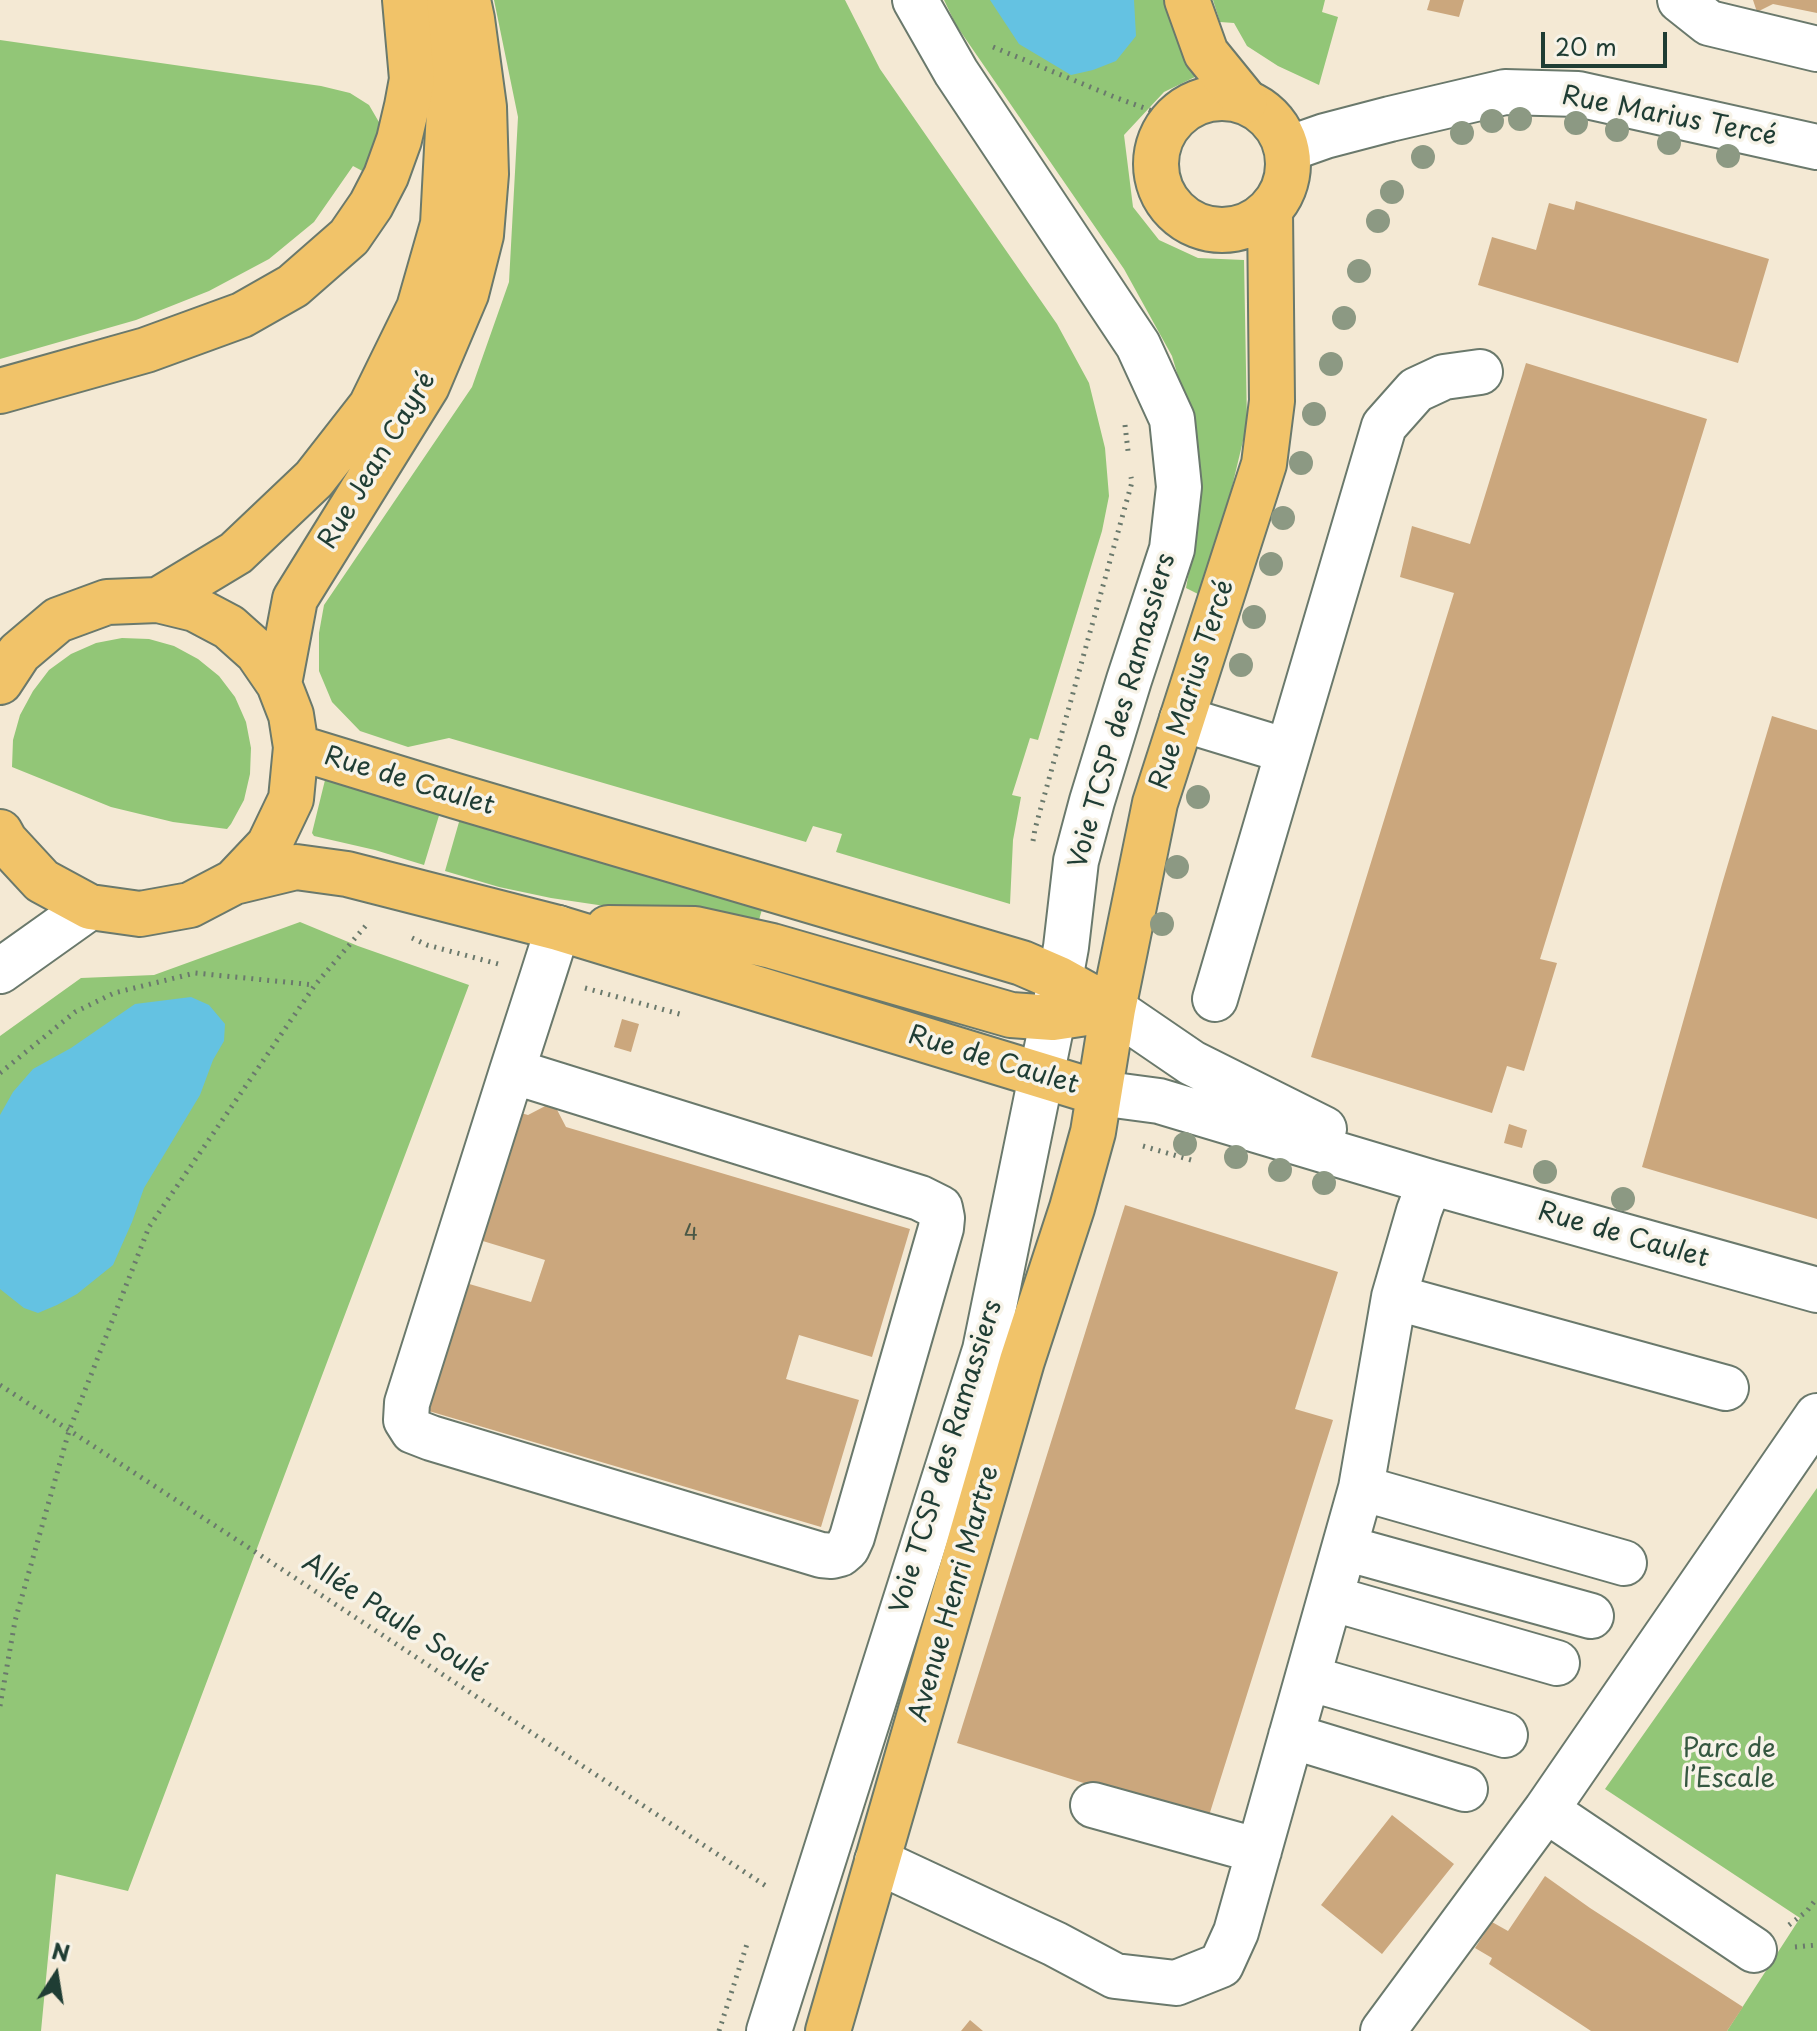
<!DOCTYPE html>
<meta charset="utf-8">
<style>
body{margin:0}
#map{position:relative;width:1817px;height:2031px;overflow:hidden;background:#f4e9d4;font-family:"Playpen Sans",sans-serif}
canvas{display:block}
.north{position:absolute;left:16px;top:1935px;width:80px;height:80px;-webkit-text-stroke:6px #f7f3e8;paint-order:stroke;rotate:12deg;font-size:22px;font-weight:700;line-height:32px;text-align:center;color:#1f3d34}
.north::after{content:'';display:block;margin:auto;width:28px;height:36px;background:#1f3d34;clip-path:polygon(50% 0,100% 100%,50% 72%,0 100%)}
.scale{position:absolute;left:1541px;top:32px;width:126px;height:36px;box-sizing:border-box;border:4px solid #1f3d34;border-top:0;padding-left:10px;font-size:24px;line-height:28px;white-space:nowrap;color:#1f3d34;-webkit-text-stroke:6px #f7f3e8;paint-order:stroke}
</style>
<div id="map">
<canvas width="1817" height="2031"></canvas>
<div class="north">N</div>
<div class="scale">20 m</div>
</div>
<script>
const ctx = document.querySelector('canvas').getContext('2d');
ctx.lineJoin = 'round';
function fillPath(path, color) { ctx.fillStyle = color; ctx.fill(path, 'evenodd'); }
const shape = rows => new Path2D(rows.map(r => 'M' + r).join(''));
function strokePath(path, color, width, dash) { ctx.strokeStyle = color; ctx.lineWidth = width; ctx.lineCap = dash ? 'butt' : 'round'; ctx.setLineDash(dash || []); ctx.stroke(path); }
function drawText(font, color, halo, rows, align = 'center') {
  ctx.font = font + ' "Playpen Sans",sans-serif'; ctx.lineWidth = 7; ctx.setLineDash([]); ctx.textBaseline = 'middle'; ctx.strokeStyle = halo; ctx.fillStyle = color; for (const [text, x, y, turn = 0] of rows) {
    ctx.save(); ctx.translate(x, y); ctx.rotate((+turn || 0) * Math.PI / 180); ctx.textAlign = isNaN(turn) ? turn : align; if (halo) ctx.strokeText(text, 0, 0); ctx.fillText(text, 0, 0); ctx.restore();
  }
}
fillPath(shape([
 [494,0,845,0,880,69,1057,324,1089,383,1105,448,1109,496,1102,531,1038,740,1030,738,1012,795,1021,797,1013,840,1010,904,836,852,842,834,813,826,806,842,449,738,408,747,360,731,332,702,319,671,319,633,324,605,472,387,509,282,518,117],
 [944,0,1165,0,1195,77,1164,92,1124,135,1133,207,1159,240,1198,258,1244,260,1247,424,1232,487,1198,594,1186,588,1199,517,1194,430,1172,356,1124,269,956,25],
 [1213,0,1325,0,1322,12,1338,17,1319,85,1278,66,1247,46,1234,23,1220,22],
 [0,40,321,86,350,93,369,105,383,129,368,174,353,166,314,222,269,259,209,291,136,320,0,359],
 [122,638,149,639,174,646,198,659,219,676,235,697,246,722,251,748,250,774,244,800,231,824,227,829,173,822,111,807,12,767,13,740,20,715,33,691,49,670,71,654,96,643],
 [326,776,441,809,424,865,375,850,314,836,312,833],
 [461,815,763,906,759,920,720,912,676,908,605,906,551,898,499,887,445,871],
 [300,922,358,946,469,985,128,1891,56,1874,41,2031,0,2031,0,1036,81,978,154,975],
 [1817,1488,1817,2031,1727,2031,1800,1918,1605,1789]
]), '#92c677');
fillPath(shape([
 [990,0,1134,0,1136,36,1116,61,1093,70,1071,75,1019,44],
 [191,997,209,1005,225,1024,224,1041,213,1060,200,1095,144,1188,132,1222,113,1265,77,1294,57,1305,38,1313,24,1308,0,1289,0,1115,13,1092,33,1069,71,1048,135,1004]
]), '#64c2e2');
fillPath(shape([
 [1430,0,1464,0,1459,17,1427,10],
 [1753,0,1817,0,1817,13,1773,4,1757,12],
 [1576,201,1769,259,1738,363,1478,285,1492,237,1536,250,1549,203,1574,210],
 [1526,363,1707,419,1540,959,1557,963,1524,1071,1507,1066,1492,1113,1311,1057,1454,593,1400,577,1412,526,1470,544],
 [1772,716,1817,730,1817,1219,1642,1167,1722,884],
 [622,1019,639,1024,631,1052,614,1047],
 [553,1102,566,1127,910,1229,872,1357,799,1335,786,1379,859,1400,821,1527,422,1409,459,1281,531,1302,545,1260,473,1238,510,1110,528,1115],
 [1509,1124,1527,1130,1522,1148,1504,1143],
 [1125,1205,1338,1272,1295,1409,1333,1420,1207,1822,957,1743],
 [1392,1815,1454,1864,1382,1954,1321,1905],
 [1545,1876,1590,1908,1743,2007,1727,2031,1591,2031,1489,1964,1492,1958,1475,1948,1492,1922,1508,1931],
 [970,2020,983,2031,961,2031]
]), '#cba77d');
const minor = shape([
 [1680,0,1709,23,1817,49],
 [1288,149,1325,136,1390,119,1505,92,1578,94,1817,147],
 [1182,719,1287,751],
 [0,971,90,907],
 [1215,999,1384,426,1416,390,1444,377,1480,372],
 [1113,1009,1192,1063,1324,1129],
 [512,1071,920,1198,940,1208,942,1218,941,1228,852,1537,847,1548,840,1554,832,1556,821,1555,431,1438,413,1431,406,1420,407,1403,512,1071,543,975,558,928],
 [1099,1093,1159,1101,1430,1182,1817,1290],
 [1394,1297,1726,1388],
 [1361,1488,1624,1563],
 [1345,1548,1591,1616],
 [1330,1598,1557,1663],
 [1308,1678,1505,1735],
 [1291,1736,1465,1789],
 [1093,1805,1259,1851],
 [1546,1810,1754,1950],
 [877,1861,1055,1944,1115,1976,1176,1983,1221,1965,1236,1932,1361,1488,1394,1297,1419,1211,1430,1182],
 [769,2031,985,1350,1053,1018,1066,947,1076,861,1092,801,1129,680,1172,549,1179,487,1172,419,1138,345,956,72,915,0],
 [1383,2031,1546,1810,1817,1416]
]);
const major = shape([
 '1156 164a66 66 0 1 1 132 0a66 66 0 1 1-132 0Z',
 [158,600,236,553,314,479,371,406,419,308,443,224,449,111,433,0],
 [0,682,19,653,58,620,107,602,158,600,195,609,229,627,257,652,279,684,291,715,296,747,291,799,269,845,234,882,190,905,140,914,90,907,42,881,5,841,0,832],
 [279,684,295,599,427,386,466,294,481,235,486,174,484,107,472,19,468,0],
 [296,747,456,796,1022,963,1059,979,1113,1009],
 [234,882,296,867,347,874,558,928,1099,1093],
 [608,928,695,929,772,946,1011,1015,1053,1018,1113,1009],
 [828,2031,1022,1361,1072,1208,1093,1132,1113,1009,1155,803,1264,464,1272,401,1270,211]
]);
const highway = shape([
 [1187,0,1206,53,1245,101],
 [0,391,146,350,242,315,293,286,349,237,371,205,386,176,399,140,407,106,412,79,405,0]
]);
strokePath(minor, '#6a796c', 48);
strokePath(major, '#6a796c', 48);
strokePath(highway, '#6a796c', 48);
strokePath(shape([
 [993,47,1117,98,1174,119],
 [1125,425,1128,451],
 [1033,841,1035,829,1132,482,1131,477],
 [412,938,427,945,502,965],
 [585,988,683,1015],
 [0,1073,75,1012,114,993,195,973,315,985],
 [1143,1146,1191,1160],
 [0,1385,766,1886],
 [0,1706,15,1621,69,1431,149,1227,315,985,368,923],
 [1789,1925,1807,1911,1817,1898],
 [1795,1947,1817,1945],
 [719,2031,747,1944]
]), '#6a796c', 5, [2, 6]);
strokePath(minor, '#fff', 44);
strokePath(major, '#f1c369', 44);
strokePath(highway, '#f1c369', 44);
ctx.fillStyle = '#8c9983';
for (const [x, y] of [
 [1520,119],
 [1492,121],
 [1576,123],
 [1617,130],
 [1462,133],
 [1669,143],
 [1728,156],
 [1423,157],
 [1392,192],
 [1378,221],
 [1359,271],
 [1344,318],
 [1331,364],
 [1314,414],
 [1301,463],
 [1283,518],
 [1271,564],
 [1254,617],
 [1241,665],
 [1198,797],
 [1177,867],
 [1162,924],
 [1185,1144],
 [1236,1157],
 [1280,1170],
 [1545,1172],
 [1324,1183],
 [1623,1199]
]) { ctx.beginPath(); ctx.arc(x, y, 12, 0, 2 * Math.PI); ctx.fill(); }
drawText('22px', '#4a5846', null, [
 ["4",691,1234]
]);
drawText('26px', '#1f3d34', '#f7f3e8', [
 ["Rue Marius Tercé",1669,117,11],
 ["Rue Jean Cayré",378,461,-59],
 ["Rue Marius Tercé",1193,685,-72],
 ["Voie TCSP des Ramassiers",1123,711,-74],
 ["Rue de Caulet",409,782,17],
 ["Rue de Caulet",993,1061,17],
 ["Rue de Caulet",1623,1236,16],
 ["Voie TCSP des Ramassiers",947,1457,-73],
 ["Avenue Henri Martre",955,1594,-74],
 ["Allée Paule Soulé",394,1619,33]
]);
drawText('26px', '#365841', '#f7f3e8', [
 ["Parc de",1729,1750],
 ["l’Escale",1729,1780]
]);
</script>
